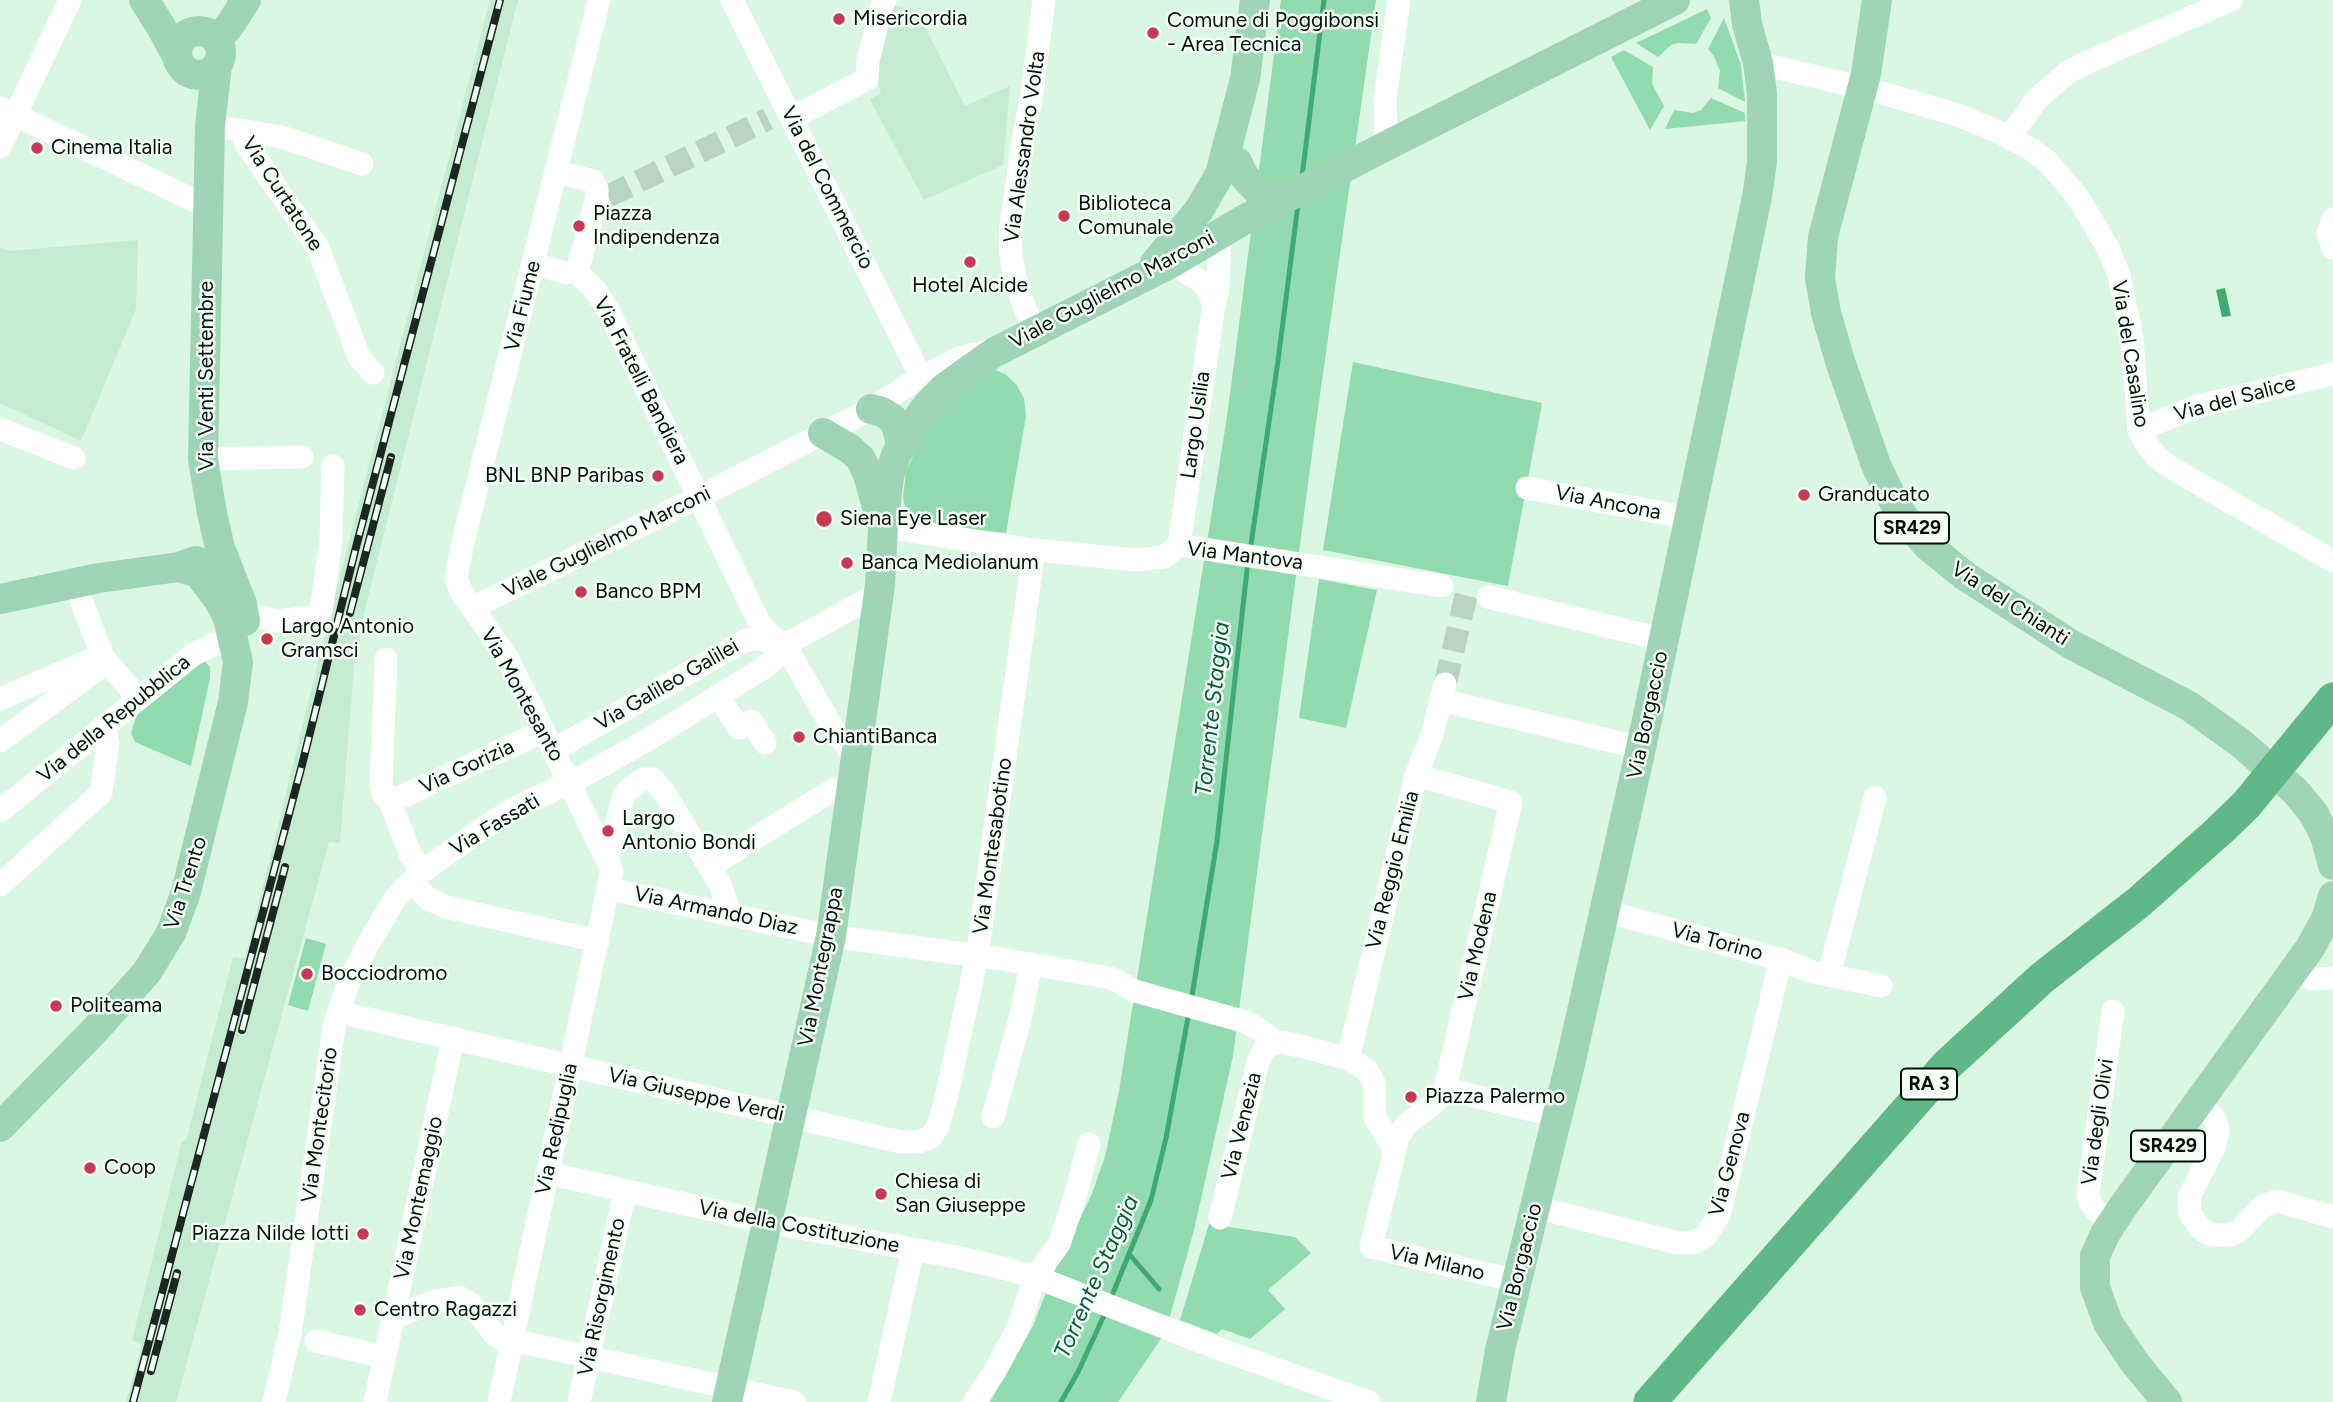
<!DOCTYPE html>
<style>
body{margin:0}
canvas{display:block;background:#d9f7e3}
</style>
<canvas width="2333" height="1402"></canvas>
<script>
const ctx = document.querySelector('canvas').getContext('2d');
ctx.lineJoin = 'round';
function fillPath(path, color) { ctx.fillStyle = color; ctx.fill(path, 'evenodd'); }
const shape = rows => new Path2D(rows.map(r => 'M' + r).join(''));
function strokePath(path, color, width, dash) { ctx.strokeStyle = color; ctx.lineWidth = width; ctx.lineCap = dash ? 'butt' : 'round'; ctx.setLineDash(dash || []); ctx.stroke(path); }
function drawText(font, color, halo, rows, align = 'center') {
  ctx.font = font + ' Figtree,sans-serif'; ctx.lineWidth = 5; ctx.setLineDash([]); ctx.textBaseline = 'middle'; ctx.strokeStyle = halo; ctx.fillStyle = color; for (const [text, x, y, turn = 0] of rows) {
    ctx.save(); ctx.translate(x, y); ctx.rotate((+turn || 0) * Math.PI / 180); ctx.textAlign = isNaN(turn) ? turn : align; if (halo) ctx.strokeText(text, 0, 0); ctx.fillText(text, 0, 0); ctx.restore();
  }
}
fillPath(shape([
 [490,0,518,0,364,613,354,666,340,843,329,842,176,1402,126,1402,142,1344,132,1340,182,1141,186,1141,233,957,245,959,330,614],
 [887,4,917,11,965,106,1010,86,1003,165,924,200,870,100,881,93,871,60],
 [138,240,136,309,81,441,0,403,0,247,9,251]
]), '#c6ebd3');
fillPath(shape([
 [1281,0,1376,0,1316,423,1233,1056,1194,1230,1170,1316,1162,1337,1118,1402,990,1402,1033,1326,1053,1274,1091,1196,1105,1157,1119,1091,1227,417],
 [1707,9,1711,18,1696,44,1678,43,1671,45,1658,57,1636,43],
 [1724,18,1741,65,1745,102,1718,88,1720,71,1714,56,1708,49],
 [1624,50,1653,67,1652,84,1664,106,1650,130,1611,57],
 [1711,98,1745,113,1745,121,1665,129,1674,110,1693,113,1701,110],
 [1353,362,1542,403,1508,586,1323,550],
 [995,370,1005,374,1016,384,1024,398,1026,416,1006,533,913,522,906,511,903,497,906,472,919,442,940,409,986,374],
 [1319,579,1377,590,1346,728,1299,718],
 [205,661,210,667,210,678,191,766,135,742,131,733,137,714,197,662],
 [306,938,326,944,308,1011,288,1005],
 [1209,1224,1295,1237,1311,1253,1268,1290,1285,1309,1250,1339,1222,1329,1217,1334,1180,1320]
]), '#92dbaf');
fillPath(shape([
 [2225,288,2231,316,2222,317,2216,290]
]), '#3faa72');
strokePath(shape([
 [1302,177,1324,0],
 [1250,551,1278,361,1298,204],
 [1191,1002,1217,841,1248,561],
 [1130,1255,1159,1289],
 [1111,1298,1151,1200,1166,1138,1189,1012],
 [1061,1402,1078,1372,1106,1311]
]), '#3faa72', 5);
strokePath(shape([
 [608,196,768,119],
 [1445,684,1467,592]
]), '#b9d4c2', 23, [23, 11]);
strokePath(shape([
 [732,0,921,377],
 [1758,63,1872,90,1958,115,1999,132,2032,150,2048,162,2077,196,2108,248,2119,275,2132,338,2139,430,2147,445,2157,457,2170,467,2333,561],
 [0,108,208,207],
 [792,118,867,79,868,61,883,1,885,0],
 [227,128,282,137,362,164],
 [241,130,246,144,318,248,359,357,373,373],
 [2009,138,2037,99,2068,72,2088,62,2231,0],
 [1386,146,1385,99,1399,0],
 [0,147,70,0],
 [2333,219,2328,233,2333,248],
 [1171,263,1202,282,1210,293,1214,305],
 [534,264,566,273,576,271,581,258,597,197,597,189,593,181,557,172],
 [576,271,595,290,608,310,759,622,769,634,785,645,832,727,856,758],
 [1034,332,1017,287,1011,256,1010,233,1024,134,1031,100,1044,0],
 [0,429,74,458],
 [2139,430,2195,407,2333,374],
 [203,459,302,457],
 [1527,488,1690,518],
 [883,527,1034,550,1137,560,1164,557,1179,545],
 [1179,545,1214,305,1218,290,1220,233],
 [1179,545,1442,586],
 [74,582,103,657,138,698],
 [1488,597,1665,640],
 [472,608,699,497,871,409,921,377,962,357,989,351],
 [244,613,277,621,313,617,321,611,331,541,333,466],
 [386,659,381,784,383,794,389,799,401,797,544,731],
 [718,696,739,728,751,721,765,743],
 [0,699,102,655],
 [1441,700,1641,748],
 [0,741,106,663],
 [554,750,746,640,758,639,782,644],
 [1416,775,1511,802,1445,1089,1433,1104,1407,1124,1398,1137,1371,1247,1517,1281],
 [389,799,411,856,423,871],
 [0,811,194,654,215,644,234,644],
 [608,857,623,797,628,790,643,779,653,779,665,794,720,884,730,914],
 [710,866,836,788,852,785],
 [412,881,427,898,446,907,598,941],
 [0,885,101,793,108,743,104,726],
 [610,889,831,936,1001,959,1111,978,1135,991,1246,1022,1257,1028,1277,1043],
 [1605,911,1786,961,1809,971,1881,986],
 [2294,971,2314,979,2333,978],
 [1829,975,1875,798],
 [2113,1011,2088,1195,2090,1202,2095,1210,2113,1221],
 [338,1012,901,1142,918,1142,931,1137,938,1126,947,1094,977,957,1034,550],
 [1348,1059,1416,775,1432,735,1445,684],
 [1445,1089,1557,1116],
 [2199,1102,2214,1118,2218,1129,2215,1145,2189,1197,2190,1214,2202,1230,2213,1235,2230,1235,2240,1230,2263,1206,2277,1201,2333,1217],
 [993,1117,1021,1015,1031,964],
 [547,1173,757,1220,956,1257,1007,1269,1041,1279,1225,1351,1369,1402],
 [1535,1207,1678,1243,1693,1243,1706,1236,1719,1215,1781,959],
 [1220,1218,1258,1062,1264,1050,1273,1044,1283,1042,1304,1047,1348,1059,1367,1070,1374,1083,1375,1118,1391,1142,1393,1151],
 [393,1318,435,1301,459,1297,470,1303,495,1335,511,1345],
 [512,1340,794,1402],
 [316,1341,384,1357],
 [274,1402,290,1334,334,1027,348,983,368,944,395,899,405,887,423,871,485,827,517,807,581,777,644,742,762,669,772,661,785,645,879,593],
 [375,1402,453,1038],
 [499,1402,612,870,507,657,461,592,456,577,464,538,599,0],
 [579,1402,625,1191],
 [879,1402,913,1249],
 [974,1402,995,1371,1018,1328,1035,1277,1059,1244,1075,1197,1089,1144]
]), '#fff', 23);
strokePath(shape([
 [144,0,160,25,178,58],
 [1877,0,1866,74,1823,237,1820,278,1826,313,1840,361,1876,465,1894,502,1909,525,1928,546,1965,576,2072,645,2189,706,2242,744,2296,792,2314,814,2325,836,2333,865],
 '177 53a22 22 0 1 1 44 0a22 22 0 1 1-44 0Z',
 [217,40,230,25,246,0],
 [217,65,210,126,203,459,212,513,220,548,242,604,245,621],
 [1237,162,1244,176,1258,191,1268,195,1287,197],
 [1155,263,1199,210,1220,174,1245,79,1255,0],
 [871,409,882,412,892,418,897,427,901,446],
 [823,433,850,449,861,459,868,475,879,514],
 [0,599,99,578,179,567,196,561],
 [0,1127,95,1030,147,972,171,933,186,892,233,702,238,662,228,618,219,600,198,573,179,567],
 [727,1402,831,936,880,585,883,527,889,477,896,455,913,425,930,402,944,388,995,352,1171,263,1247,218,1386,146,1675,0],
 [1491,1402,1500,1350,1571,1060,1641,748,1757,197,1762,162,1762,93,1758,63,1747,24,1744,0],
 [2167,1402,2135,1363,2108,1323,2095,1287,2095,1256,2105,1234,2122,1208,2310,948,2326,919,2333,896]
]), '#a0d4b6', 30);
strokePath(shape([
 [1650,1402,1947,1065,2042,978,2139,902,2219,831,2246,805,2333,699]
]), '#60b886', 33);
const rail = shape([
 [350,613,391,457],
 [242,1030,285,867],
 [151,1371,177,1273],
 [133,1402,302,765,355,551,500,0]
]);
strokePath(rail, '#1b2720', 8);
strokePath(rail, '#f3fff7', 5, [16]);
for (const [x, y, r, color] of [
 [839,19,7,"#c93955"],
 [1153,33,7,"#c93955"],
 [37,148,7,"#c93955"],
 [1064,216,7,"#c93955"],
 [579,226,7,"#c93955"],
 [970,262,7,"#c93955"],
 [658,476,7,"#c93955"],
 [1804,495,7,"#c93955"],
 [824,519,9,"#c93955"],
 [847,563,7,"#c93955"],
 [581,592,7,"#c93955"],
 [267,639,7,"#c93955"],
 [799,737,7,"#c93955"],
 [608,831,7,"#c93955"],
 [307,974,7,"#c93955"],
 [56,1006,7,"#c93955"],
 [1411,1097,7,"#c93955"],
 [90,1168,7,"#c93955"],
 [881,1194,7,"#c93955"],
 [363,1234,7,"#c93955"],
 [360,1310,7,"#c93955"]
]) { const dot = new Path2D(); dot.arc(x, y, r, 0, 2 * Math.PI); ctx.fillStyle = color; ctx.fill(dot); strokePath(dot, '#f3fff7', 2.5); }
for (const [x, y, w] of [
 [1912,528,74],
 [1929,1084,56],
 [2168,1146,74]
]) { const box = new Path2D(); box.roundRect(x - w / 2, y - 15.5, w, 31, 5); ctx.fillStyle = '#f3fff7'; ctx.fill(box); strokePath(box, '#050f09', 2); }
drawText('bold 19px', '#050f09', null, [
 ["SR429",1912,528],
 ["RA 3",1929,1084],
 ["SR429",2168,1146]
]);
drawText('21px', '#050f09', '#f3fff7', [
 ["Misericordia",853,19],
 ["Comune di Poggibonsi",1167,21],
 ["- Area Tecnica",1167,45],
 ["Cinema Italia",51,148],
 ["Biblioteca",1078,204],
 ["Comunale",1078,228],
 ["Piazza",593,214],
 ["Indipendenza",593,238],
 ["Hotel Alcide",970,286,"center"],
 ["BNL BNP Paribas",644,476,"right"],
 ["Granducato",1818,495],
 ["Siena Eye Laser",840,519],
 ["Banca Mediolanum",861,563],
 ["Banco BPM",595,592],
 ["Largo Antonio",281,627],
 ["Gramsci",281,651],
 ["ChiantiBanca",813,737],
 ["Largo",622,819],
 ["Antonio Bondi",622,843],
 ["Bocciodromo",321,974],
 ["Politeama",70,1006],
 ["Piazza Palermo",1425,1097],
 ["Coop",104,1168],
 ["Chiesa di",895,1182],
 ["San Giuseppe",895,1206],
 ["Piazza Nilde Iotti",349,1234,"right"],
 ["Centro Ragazzi",374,1310]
], 'left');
drawText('21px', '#050f09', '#f3fff7', [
 ["Via Alessandro Volta",1025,147,-82],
 ["Via del Commercio",827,188,63],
 ["Via Curtatone",282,194,57],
 ["Viale Guglielmo Marconi",1112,290,-28],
 ["Via Fiume",523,306,-76],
 ["Via del Casalino",2130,354,81],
 ["Via Venti Settembre",207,376,-90],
 ["Via Fratelli Bandiera",641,381,63],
 ["Via del Salice",2235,399,-15],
 ["Largo Usilia",1196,425,-82],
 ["Via Ancona",1608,503,11],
 ["Viale Guglielmo Marconi",607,542,-26],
 ["Via Mantova",1245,556,7],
 ["Via del Chianti",2010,604,33],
 ["Via Galileo Galilei",667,685,-30],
 ["Via Montesanto",522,695,61],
 ["Via Borgaccio",1648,715,-78],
 ["Via della Repubblica",114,719,-39],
 ["Via Gorizia",467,767,-25],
 ["Via Fassati",495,825,-31],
 ["Via Montesabotino",993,846,-82],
 ["Via Reggio Emilia",1393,870,-76],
 ["Via Trento",186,883,-72],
 ["Via Armando Diaz",716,911,12],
 ["Via Torino",1717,942,15],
 ["Via Modena",1478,946,-77],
 ["Via Montegrappa",821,967,-79],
 ["Via Giuseppe Verdi",696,1095,13],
 ["Via degli Olivi",2098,1122,-82],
 ["Via Montecitorio",320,1125,-82],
 ["Via Venezia",1242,1126,-76],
 ["Via Redipuglia",557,1129,-78],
 ["Via Genova",1730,1164,-75],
 ["Via Montemaggio",419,1198,-78],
 ["Via della Costituzione",799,1227,11],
 ["Via Milano",1437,1263,13],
 ["Via Borgaccio",1520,1267,-76],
 ["Via Risorgimento",602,1297,-78]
]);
drawText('italic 23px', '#065a35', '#f3fff7', [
 ["Torrente Staggia",1213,709,-84],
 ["Torrente Staggia",1097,1277,-66]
]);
</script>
